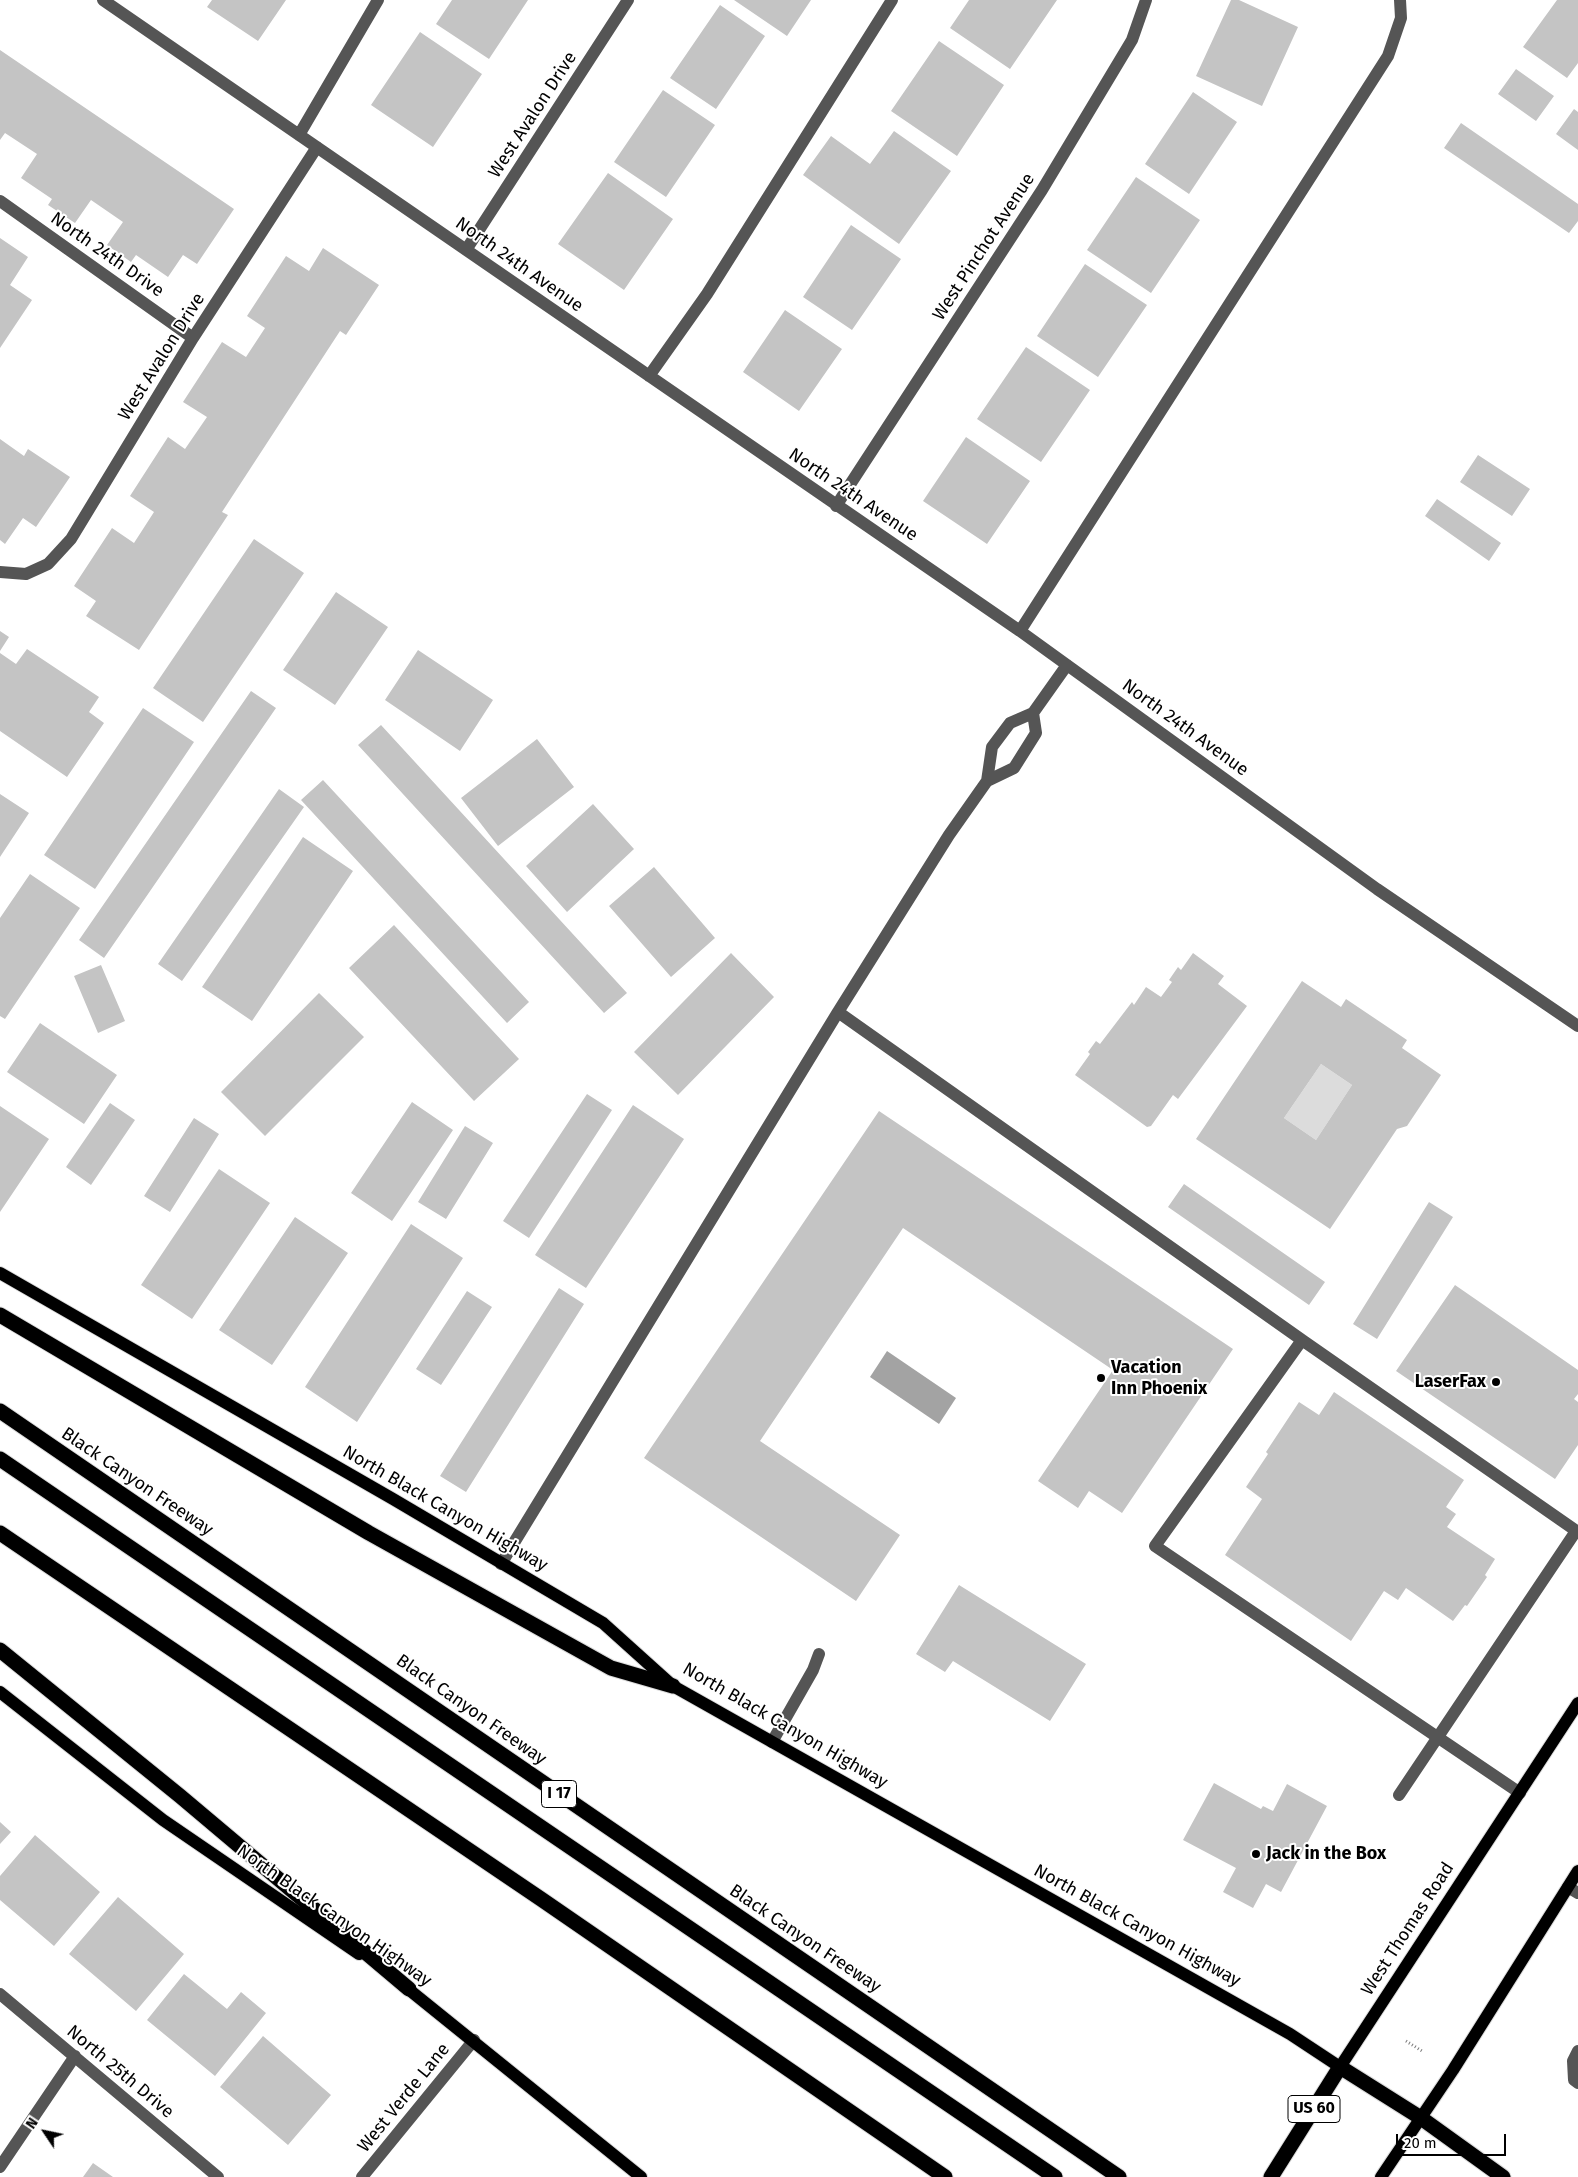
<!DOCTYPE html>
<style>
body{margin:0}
#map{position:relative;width:1578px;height:2177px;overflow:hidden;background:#fff;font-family:"Fira Sans",sans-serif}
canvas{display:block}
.north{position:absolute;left:20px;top:2107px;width:50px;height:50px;-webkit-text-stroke:4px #fff;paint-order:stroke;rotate:304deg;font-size:14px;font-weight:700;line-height:20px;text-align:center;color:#000}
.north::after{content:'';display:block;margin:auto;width:18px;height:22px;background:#000;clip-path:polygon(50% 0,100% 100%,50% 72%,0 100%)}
.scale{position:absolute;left:1396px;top:2134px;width:110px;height:22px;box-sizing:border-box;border:2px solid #000;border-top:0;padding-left:6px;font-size:15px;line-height:18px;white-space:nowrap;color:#000;-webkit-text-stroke:4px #fff;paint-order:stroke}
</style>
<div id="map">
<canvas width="1578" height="2177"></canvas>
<div class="north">N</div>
<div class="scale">20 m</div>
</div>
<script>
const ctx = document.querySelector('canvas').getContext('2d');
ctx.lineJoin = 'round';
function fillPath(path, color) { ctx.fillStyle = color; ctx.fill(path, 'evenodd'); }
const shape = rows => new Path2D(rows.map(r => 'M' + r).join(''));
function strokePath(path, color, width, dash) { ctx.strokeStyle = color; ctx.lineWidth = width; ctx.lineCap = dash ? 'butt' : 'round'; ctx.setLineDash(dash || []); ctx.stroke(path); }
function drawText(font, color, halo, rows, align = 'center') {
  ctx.font = font + ' "Fira Sans",sans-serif'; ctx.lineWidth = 4; ctx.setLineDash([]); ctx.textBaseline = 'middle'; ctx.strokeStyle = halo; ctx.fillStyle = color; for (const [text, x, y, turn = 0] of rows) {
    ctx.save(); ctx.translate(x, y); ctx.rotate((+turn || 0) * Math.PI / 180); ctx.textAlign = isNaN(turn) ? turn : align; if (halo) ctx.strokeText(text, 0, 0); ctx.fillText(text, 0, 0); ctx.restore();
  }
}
fillPath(shape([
 [1321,1064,1352,1085,1316,1140,1284,1118]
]), '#dcdcdc');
fillPath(shape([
 [887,1351,956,1398,939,1424,870,1377]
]), '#a3a3a3');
fillPath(shape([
 [212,0,286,0,258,41,207,7],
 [452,0,528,0,489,59,436,24],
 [734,0,811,0,787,36],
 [969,0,1057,0,1010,69,950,28],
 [1231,0,1239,0,1298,27,1262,106,1196,76],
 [1557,0,1578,0,1578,63,1567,78,1523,47],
 [720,5,765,36,716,109,670,78],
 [420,32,482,74,433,147,371,105],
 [939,41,1004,85,957,156,891,111],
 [0,50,234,209,197,264,183,255,168,277,136,255,131,262,107,245,123,222,91,200,75,223,48,205,52,199,21,178,37,154,5,133,0,140],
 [1516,69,1554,96,1536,121,1498,94],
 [663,90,715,125,666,197,614,162],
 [1193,92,1237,122,1189,194,1145,164],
 [1574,109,1578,112,1578,150,1556,134],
 [1461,123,1578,204,1578,221,1569,233,1444,148],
 [894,131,951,171,899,244,803,175,831,136,870,164],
 [608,173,673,219,624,290,558,244],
 [1136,177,1200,220,1151,293,1087,250],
 [851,225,901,259,852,330,803,297],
 [0,238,28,257,10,285,32,300,0,348],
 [323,248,379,285,346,335,340,331,222,512,228,515,139,650,86,616,96,601,74,586,112,528,134,543,154,512,130,496,168,437,185,449,207,417,183,402,222,342,246,357,265,328,247,316,286,256,309,271],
 [1085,264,1147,305,1098,377,1037,336],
 [785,310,842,349,799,411,743,372],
 [1026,347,1090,390,1041,462,977,419],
 [966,437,1030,481,987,544,923,501],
 [0,439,24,456,28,449,70,477,36,527,23,518,5,544,0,540],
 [1478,455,1530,489,1512,516,1460,482],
 [1437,499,1501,543,1489,561,1425,516],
 [254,539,304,573,203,722,153,688],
 [336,592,388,627,335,705,283,670],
 [0,631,9,637,0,651],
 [27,649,99,697,89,712,104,723,67,777,0,731,0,653,16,664],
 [418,650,493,700,460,751,385,700],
 [251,691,276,708,104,958,79,940],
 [143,708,194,742,95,889,44,855],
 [381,725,627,993,604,1013,358,745],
 [537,739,574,787,498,846,461,798],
 [323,780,529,1002,507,1023,301,800],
 [279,789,304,807,182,981,158,964],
 [0,794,29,813,0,857],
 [593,804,634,849,567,912,526,866],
 [303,837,353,871,252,1021,202,987],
 [654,867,715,938,671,977,609,906],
 [30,874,80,908,5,1019,0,1016,0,918],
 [394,925,519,1059,474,1101,349,968],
 [731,953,774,997,678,1095,634,1052],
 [1193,953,1224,976,1218,984,1247,1006,1178,1099,1173,1095,1151,1126,1147,1127,1075,1075,1090,1054,1088,1052,1096,1041,1100,1044,1132,1002,1134,1005,1146,987,1161,997,1172,982,1169,980,1178,967,1181,970],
 [101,965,125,1021,98,1033,74,976],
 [1302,981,1341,1007,1346,999,1407,1040,1402,1048,1441,1075,1407,1126,1397,1129,1330,1229,1196,1139],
 [1321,1064,1352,1085,1316,1140,1284,1118],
 [319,993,364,1037,265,1136,221,1092],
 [40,1023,117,1075,84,1124,7,1072],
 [587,1094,612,1110,529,1238,503,1221],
 [412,1102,453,1130,392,1221,351,1193],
 [110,1103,135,1120,91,1185,66,1167],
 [633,1105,684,1139,586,1288,535,1255],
 [0,1106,49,1139,0,1212],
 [879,1111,1233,1349,1122,1513,1089,1491,1078,1508,1038,1481,1113,1370,903,1228,760,1441,900,1535,856,1601,644,1458],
 [194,1118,219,1134,170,1212,144,1196],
 [465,1126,493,1143,446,1219,418,1202],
 [219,1169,270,1203,192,1319,141,1285],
 [1184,1184,1325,1282,1309,1305,1168,1207],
 [1429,1202,1453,1217,1377,1339,1353,1324],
 [295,1217,348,1253,272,1365,219,1330],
 [411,1224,463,1258,357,1422,305,1387],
 [1455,1285,1578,1370,1578,1394,1574,1399,1578,1402,1578,1445,1555,1479,1396,1371],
 [559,1288,584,1304,466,1492,440,1476],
 [467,1291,492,1307,441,1385,416,1369],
 [1334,1392,1464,1480,1446,1507,1456,1514,1447,1527,1495,1559,1485,1575,1487,1577,1467,1606,1465,1605,1453,1621,1406,1588,1398,1600,1384,1591,1351,1641,1225,1555,1262,1499,1246,1487,1268,1454,1266,1452,1299,1402,1319,1415],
 [959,1585,1086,1664,1050,1721,953,1661,945,1672,916,1654],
 [1214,1783,1261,1809,1263,1806,1273,1811,1287,1784,1327,1806,1281,1892,1266,1884,1253,1908,1223,1892,1236,1868,1183,1840],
 [0,1822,11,1832,0,1844],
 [35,1835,100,1892,54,1946,0,1900,0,1876],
 [118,1897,184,1954,136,2011,69,1954],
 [184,1974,227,2009,241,1992,266,2013,215,2076,147,2020],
 [263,2036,331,2095,288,2145,220,2087],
 [93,2163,113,2177,83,2177]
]), '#c4c4c4');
const major = shape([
 [0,1273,393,1499,603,1623,673,1686,1290,2034,1340,2067,1578,1703],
 [0,1692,163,1820,359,1954],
 [402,1984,641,2177],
 [1381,2177,1453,2070,1578,1871]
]);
const highway = shape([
 [0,1315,369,1533,611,1668,673,1686],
 [0,1411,1119,2177],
 [0,1459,1055,2177],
 [0,1533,541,1899,945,2177],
 [0,1650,180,1796,409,1989],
 [1271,2177,1340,2067,1421,2118,1503,2177]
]);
strokePath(major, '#dbdbdb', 14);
strokePath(highway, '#dbdbdb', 17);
strokePath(shape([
 [1406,2041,1422,2051]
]), '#777', 3, [1, 2.5]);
strokePath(shape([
 [103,0,1020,631,1377,889,1578,1026],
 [299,135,378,0],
 [0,201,193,338],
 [466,250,628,0],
 [649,376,707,294,892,0],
 [836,506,1042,190,1132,40,1146,0],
 [0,572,26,574,48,564,71,539,193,338,317,147],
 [1020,631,1388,56,1401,18,1400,0],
 [1033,713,1067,665],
 [838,1012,949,835,987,781,992,747,1010,723,1033,713,1036,733,1014,768,987,781],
 [1302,1340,1578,1532],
 [501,1564,838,1012,1302,1340,1155,1546,1520,1793],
 [772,1742,813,1670,819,1654],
 [1399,1795,1576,1531],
 [1568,1887,1578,1893],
 [0,1994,218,2177],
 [1578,2051,1573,2061,1574,2080,1578,2083],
 [0,2167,75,2056],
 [362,2177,474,2040]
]), '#555', 12);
strokePath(major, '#000', 12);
strokePath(highway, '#000', 15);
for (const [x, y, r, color] of [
 [1101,1378,5,"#000"],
 [1496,1382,5,"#000"],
 [1256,1854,5,"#000"]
]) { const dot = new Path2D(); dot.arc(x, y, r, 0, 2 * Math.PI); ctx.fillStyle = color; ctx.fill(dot); strokePath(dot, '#fff', 2); }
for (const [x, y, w] of [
 [559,1794,35],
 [1314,2109,52]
]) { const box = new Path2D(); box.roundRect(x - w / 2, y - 13.5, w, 27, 4); ctx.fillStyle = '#fff'; ctx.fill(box); strokePath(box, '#000', 1); }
drawText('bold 16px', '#000', null, [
 ["I 17",559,1794],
 ["US 60",1314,2109]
]);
drawText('18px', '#000', '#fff', [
 ["West Avalon Drive",533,115,-57],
 ["West Pinchot Avenue",984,247,-57],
 ["North 24th Drive",107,255,35],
 ["North 24th Avenue",519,265,35],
 ["West Avalon Drive",162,357,-58],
 ["North 24th Avenue",853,495,34],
 ["North 24th Avenue",1185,728,36],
 ["Black Canyon Freeway",137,1482,34],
 ["North Black Canyon Highway",445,1509,30],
 ["Black Canyon Freeway",471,1710,35],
 ["North Black Canyon Highway",785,1726,30],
 ["North Black Canyon Highway",334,1916,35],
 ["North Black Canyon Highway",1137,1926,29],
 ["West Thomas Road",1408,1929,-57],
 ["Black Canyon Freeway",805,1939,34],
 ["North 25th Drive",120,2072,40],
 ["West Verde Lane",404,2098,-51]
]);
drawText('bold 18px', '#000', '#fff', [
 ["Vacation",1111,1368],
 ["Inn Phoenix",1111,1389],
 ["LaserFax",1486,1382,"right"],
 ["Jack in the Box",1266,1854]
], 'left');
</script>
